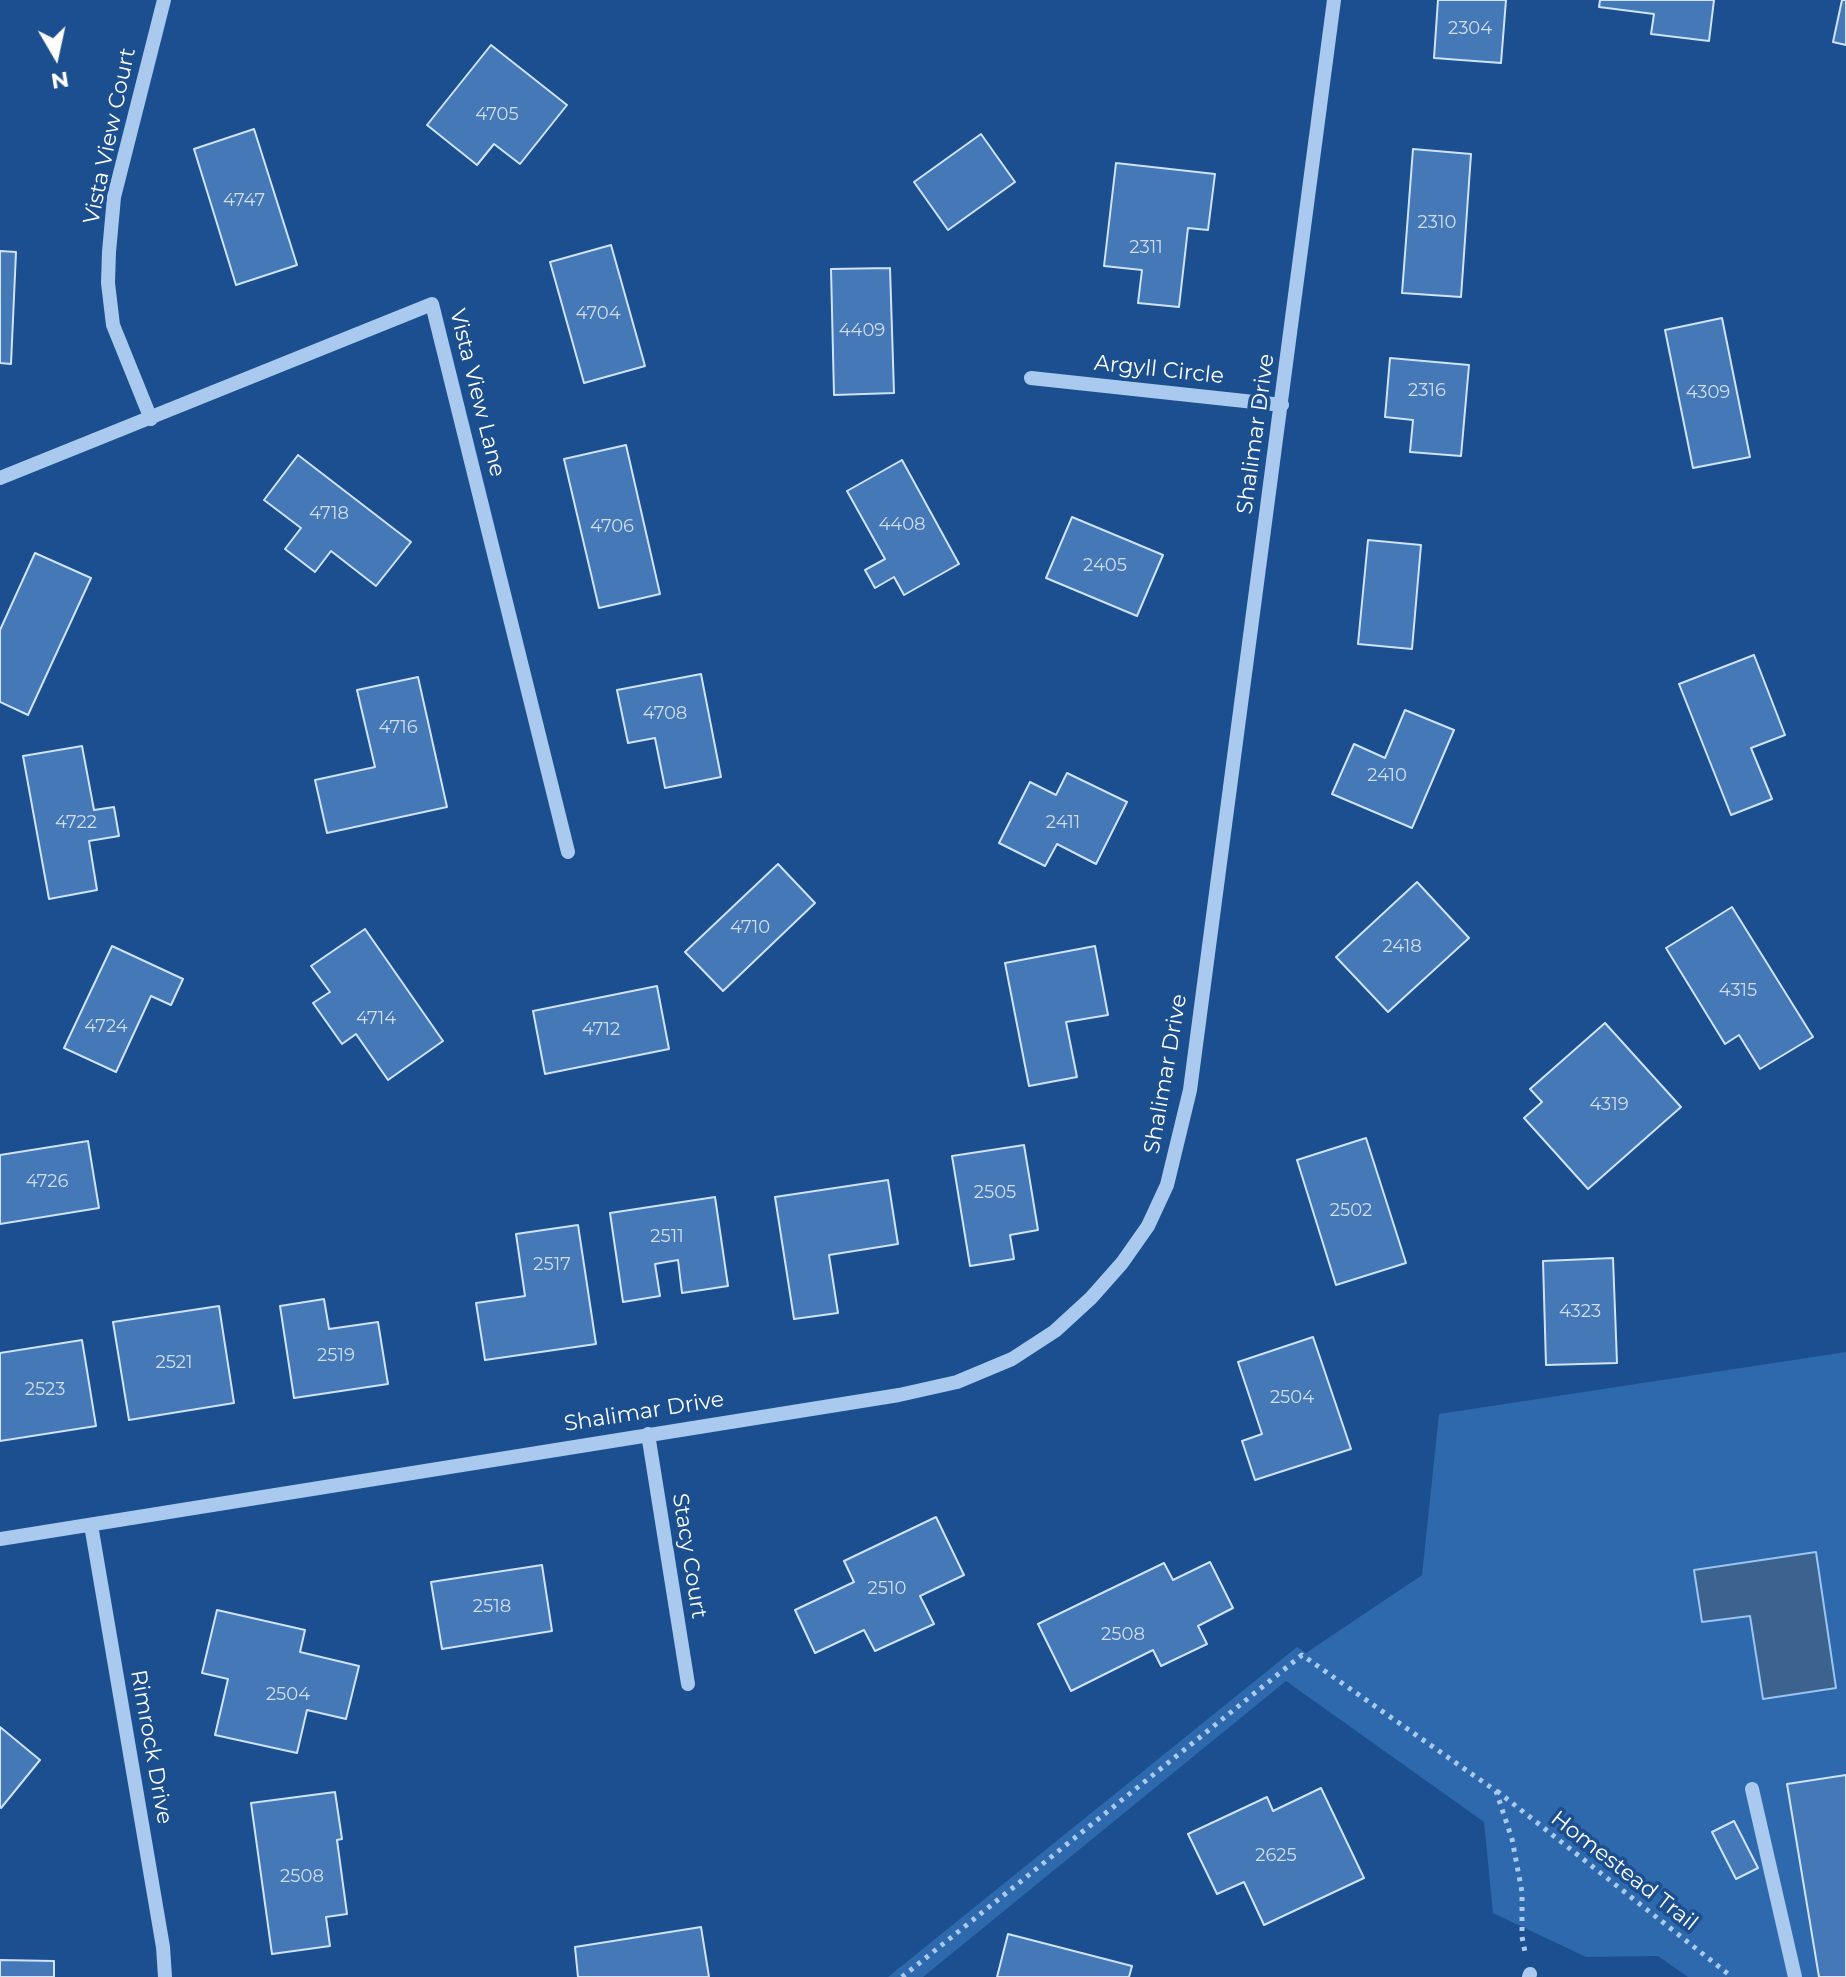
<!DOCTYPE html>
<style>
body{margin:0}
#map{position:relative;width:1846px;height:1977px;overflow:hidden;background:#1b4f8f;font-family:Montserrat,sans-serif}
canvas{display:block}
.north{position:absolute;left:16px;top:16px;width:80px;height:80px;-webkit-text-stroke:6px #1b4f8f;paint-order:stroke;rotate:171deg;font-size:22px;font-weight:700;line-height:32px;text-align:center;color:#fff}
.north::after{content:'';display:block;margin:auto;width:28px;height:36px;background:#fff;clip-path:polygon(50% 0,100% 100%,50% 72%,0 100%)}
</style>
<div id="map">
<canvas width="1846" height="1977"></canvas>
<div class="north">N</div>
</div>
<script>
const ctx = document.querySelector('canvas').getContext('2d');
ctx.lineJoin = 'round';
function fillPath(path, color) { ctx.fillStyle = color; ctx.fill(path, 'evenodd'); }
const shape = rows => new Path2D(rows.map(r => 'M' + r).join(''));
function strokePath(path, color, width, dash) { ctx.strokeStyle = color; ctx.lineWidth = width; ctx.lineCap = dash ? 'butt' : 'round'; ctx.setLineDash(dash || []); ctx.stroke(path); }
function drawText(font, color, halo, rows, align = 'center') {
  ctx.font = font + ' Montserrat,sans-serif'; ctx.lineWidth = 7; ctx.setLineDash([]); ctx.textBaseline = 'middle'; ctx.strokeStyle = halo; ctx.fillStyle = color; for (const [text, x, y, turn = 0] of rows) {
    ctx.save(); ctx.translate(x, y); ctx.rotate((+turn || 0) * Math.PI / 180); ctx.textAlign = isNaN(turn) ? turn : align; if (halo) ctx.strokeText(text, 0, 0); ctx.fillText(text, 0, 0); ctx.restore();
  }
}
fillPath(shape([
 [1846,1352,1846,1977,1688,1977,1658,1956,1586,1957,1493,1913,1484,1822,1286,1681,923,1977,888,1977,1297,1647,1306,1653,1422,1575,1439,1414]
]), '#2e69ad');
const water = shape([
 [1816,1552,1836,1688,1763,1699,1750,1616,1702,1622,1694,1570,1816,1552]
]);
fillPath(water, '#3c6290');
strokePath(water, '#9cc4f0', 2);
const building = shape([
 [1438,0,1506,0,1501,63,1434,58,1438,0],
 [1600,0,1714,0,1709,41,1651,34,1654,14,1599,7,1600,0],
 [1842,0,1846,0,1846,45,1833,42,1842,0],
 [491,45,567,105,520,164,494,144,477,165,427,125,491,45],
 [254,129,297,265,236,285,194,149,254,129],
 [981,134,1015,182,948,230,914,182,981,134],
 [1413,149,1471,154,1461,297,1402,293,1413,149],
 [1116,163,1215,174,1208,230,1188,228,1179,307,1138,303,1142,270,1104,266,1116,163],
 [611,245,645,366,584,383,550,262,611,245],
 [0,251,16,252,11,364,0,363,0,251],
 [890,268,894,393,834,395,831,269,890,268],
 [1722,318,1750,457,1693,468,1665,330,1722,318],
 [1390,358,1469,365,1461,456,1410,452,1413,420,1385,417,1390,358],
 [626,445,660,594,599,608,564,459,626,445],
 [298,455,411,542,376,586,331,551,315,572,285,549,301,528,264,500,298,455],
 [902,460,959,564,904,595,894,577,875,588,865,570,885,559,847,491,902,460],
 [1072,517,1163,555,1137,616,1046,578,1072,517],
 [1368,540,1421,545,1412,649,1358,644,1368,540],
 [35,553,91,578,28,715,0,702,0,630,35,553],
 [1754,655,1785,735,1751,748,1772,799,1731,815,1679,684,1754,655],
 [701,674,721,777,665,788,655,738,628,743,617,690,701,674],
 [418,677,447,807,327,833,315,780,375,767,357,690,418,677],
 [1405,710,1454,730,1412,828,1332,794,1354,744,1385,758,1405,710],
 [82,746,94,810,114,807,119,836,89,841,97,890,49,899,23,756,82,746],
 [1067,773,1127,802,1096,864,1057,844,1045,866,999,843,1030,782,1056,795,1067,773],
 [778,864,815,903,723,991,685,952,778,864],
 [1417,882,1469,938,1388,1012,1336,957,1417,882],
 [1732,907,1813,1037,1760,1069,1739,1035,1725,1044,1666,948,1732,907],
 [365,929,443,1041,388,1080,356,1034,342,1044,313,1003,330,992,311,966,365,929],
 [112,946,183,979,171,1005,151,996,116,1072,64,1048,112,946],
 [1095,946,1108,1015,1066,1022,1077,1077,1029,1086,1005,963,1095,946],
 [657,986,669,1049,545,1074,533,1011,657,986],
 [1605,1023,1681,1107,1588,1189,1524,1118,1542,1102,1530,1089,1605,1023],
 [1366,1138,1406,1263,1336,1285,1297,1160,1366,1138],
 [88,1141,99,1208,0,1224,0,1155,88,1141],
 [1024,1145,1038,1230,1010,1235,1014,1259,970,1266,952,1156,1024,1145],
 [888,1180,898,1244,829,1255,838,1313,794,1319,775,1197,888,1180],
 [715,1197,728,1286,682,1293,678,1260,655,1264,660,1296,623,1302,610,1213,715,1197],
 [578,1225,596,1344,485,1360,476,1303,525,1296,516,1234,578,1225],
 [1613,1258,1617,1363,1546,1365,1543,1261,1613,1258],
 [324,1299,329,1329,378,1322,388,1384,294,1398,280,1306,324,1299],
 [219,1306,234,1403,129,1420,113,1322,219,1306],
 [1313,1337,1351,1449,1255,1480,1242,1441,1262,1434,1238,1362,1313,1337],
 [82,1340,96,1426,0,1441,0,1353,82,1340],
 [936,1517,964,1575,920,1596,934,1624,875,1651,864,1630,815,1653,795,1610,854,1582,844,1561,936,1517],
 [1210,1562,1233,1608,1198,1626,1207,1644,1161,1666,1153,1650,1071,1691,1038,1624,1164,1563,1173,1580,1210,1562],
 [542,1565,552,1631,442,1649,431,1582,542,1565],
 [217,1610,305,1630,300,1652,359,1666,346,1719,307,1710,297,1753,215,1735,228,1679,202,1673,217,1610],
 [0,1727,40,1760,1,1808,0,1807,0,1727],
 [1846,1775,1846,1977,1819,1977,1787,1784,1846,1775],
 [1321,1788,1364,1878,1264,1925,1244,1882,1217,1894,1188,1834,1267,1797,1273,1811,1321,1788],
 [335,1792,342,1839,337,1840,347,1914,326,1917,330,1946,272,1954,251,1803,335,1792],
 [1734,1821,1758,1868,1736,1879,1712,1832,1734,1821],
 [701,1927,709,1977,578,1977,575,1947,701,1927],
 [1008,1934,1132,1966,1129,1977,997,1977,1008,1934],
 [0,1960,54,1961,54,1977,0,1977,0,1960]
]);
fillPath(building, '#4478b7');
strokePath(building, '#cfe3fa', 2);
strokePath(shape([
 [1497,1791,1732,1977],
 [902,1977,1302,1655,1496,1791,1512,1839,1522,1892,1522,1937,1525,1952]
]), '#a9c9ee', 5, [4, 6]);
strokePath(shape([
 [1031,378,1282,405],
 [151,419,113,325,108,283,109,252,114,197,164,0],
 [0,478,432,304,568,852],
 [648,1434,688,1684],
 [91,1525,163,1947,165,1977],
 [0,1539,899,1395,957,1382,1012,1359,1055,1331,1091,1298,1122,1263,1148,1226,1167,1185,1190,1090,1334,0],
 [1752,1789,1795,1977],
 [1529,1977,1530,1974]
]), '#a9c9ee', 14);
drawText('18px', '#d0dded', null, [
 ["2304",1470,29],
 ["4705",497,115],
 ["4747",244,201],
 ["2310",1437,223],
 ["2311",1146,248],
 ["4704",598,314],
 ["4409",862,331],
 ["2316",1427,391],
 ["4309",1708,393],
 ["4718",329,514],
 ["4408",902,525],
 ["4706",612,527],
 ["2405",1105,566],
 ["4708",665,714],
 ["4716",398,728],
 ["2410",1387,776],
 ["4722",76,823],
 ["2411",1063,823],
 ["4710",750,928],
 ["2418",1402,947],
 ["4315",1738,991],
 ["4714",376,1019],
 ["4724",106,1027],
 ["4712",601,1030],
 ["4319",1609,1105],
 ["4726",47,1182],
 ["2505",995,1193],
 ["2502",1351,1211],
 ["2511",667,1237],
 ["2517",552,1265],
 ["4323",1580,1312],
 ["2519",336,1356],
 ["2521",174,1363],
 ["2523",45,1390],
 ["2504",1292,1398],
 ["2510",887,1589],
 ["2518",492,1607],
 ["2508",1123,1635],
 ["2504",288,1695],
 ["2625",1276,1856],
 ["2508",302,1877]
]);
drawText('22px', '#fff', '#1b4f8f', [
 ["Vista View Court",110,136,-78],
 ["Argyll Circle",1159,370,6],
 ["Vista View Lane",477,393,76],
 ["Shalimar Drive",1256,434,-82],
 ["Shalimar Drive",1166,1074,-80],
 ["Shalimar Drive",644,1412,-9],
 ["Stacy Court",689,1556,81],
 ["Rimrock Drive",151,1747,80],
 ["Homestead Trail",1624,1871,38]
]);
</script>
